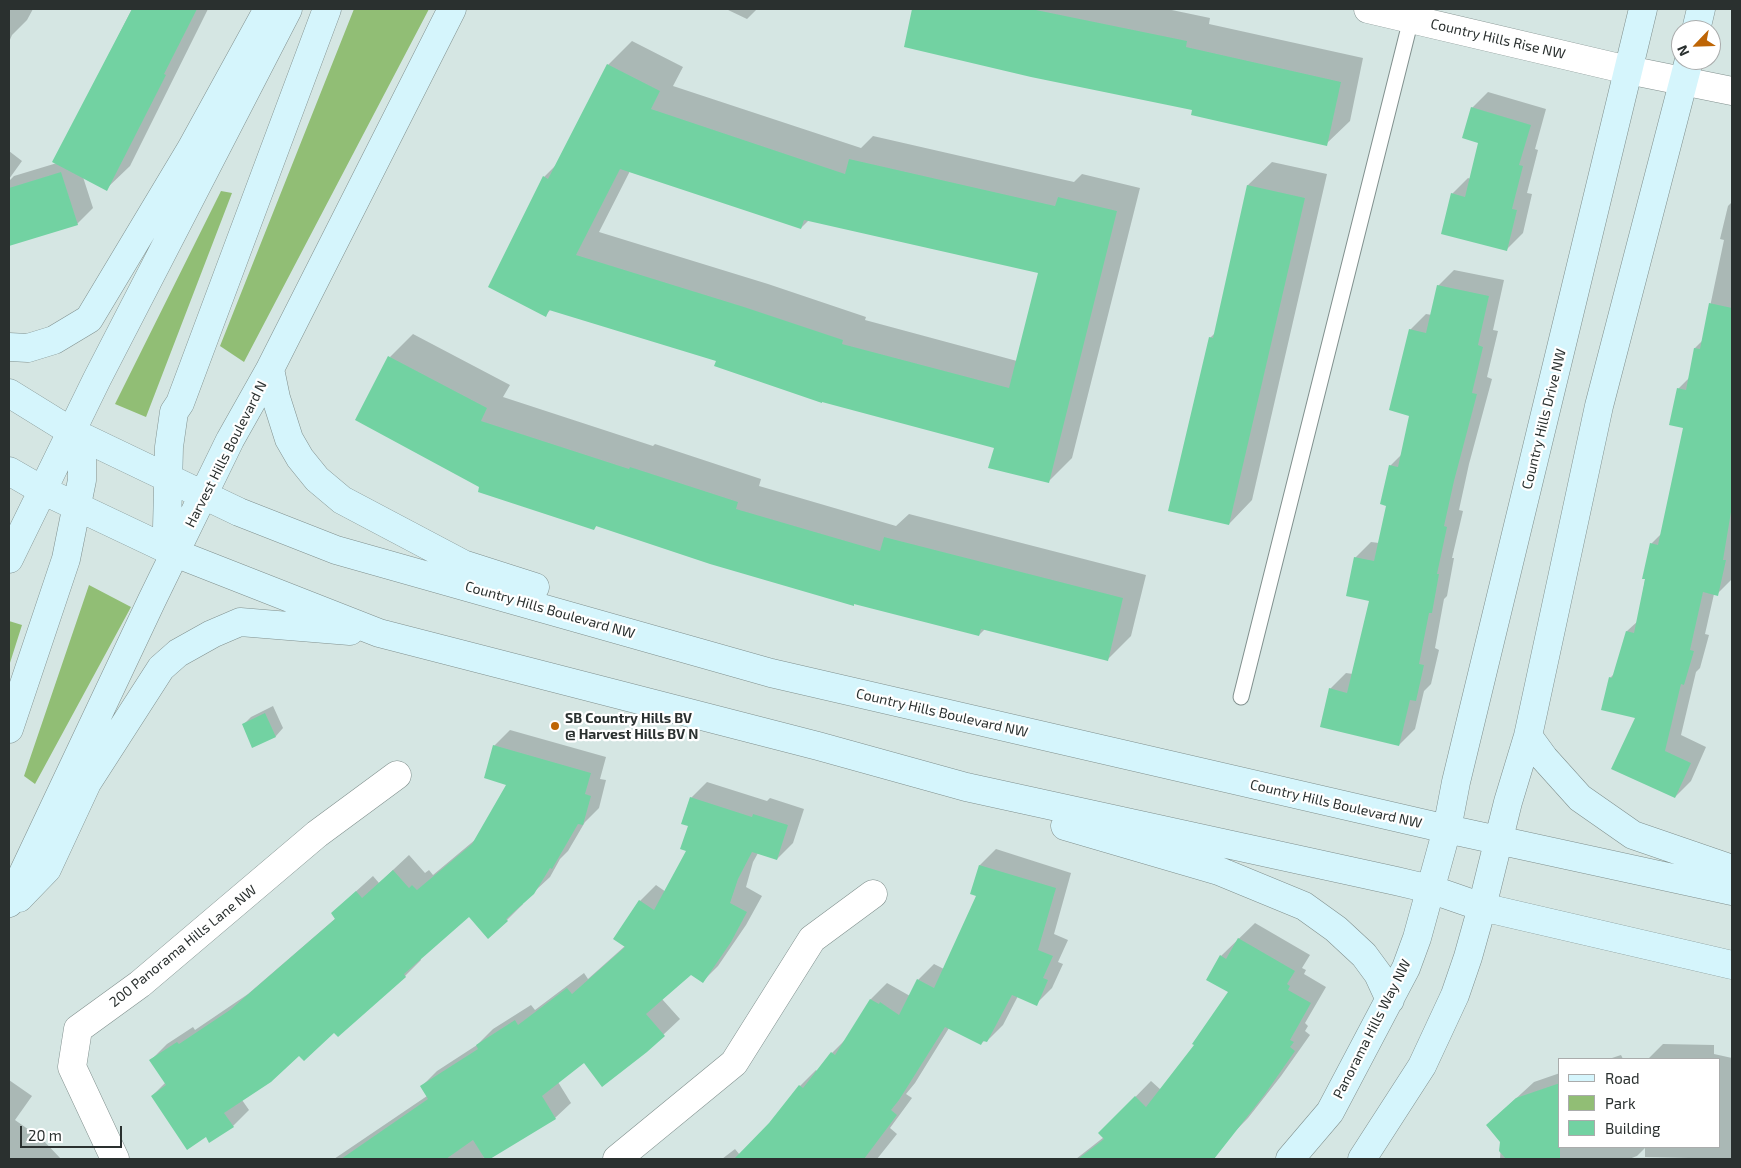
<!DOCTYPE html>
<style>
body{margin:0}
#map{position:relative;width:1741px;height:1168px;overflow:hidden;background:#d5e6e3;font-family:"Exo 2",sans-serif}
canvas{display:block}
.frame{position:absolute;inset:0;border:10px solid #2a302f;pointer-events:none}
.legend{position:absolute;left:1558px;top:1058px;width:162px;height:90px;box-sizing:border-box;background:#fff;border:1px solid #aaacac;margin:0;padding:6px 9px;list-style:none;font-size:15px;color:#2a302f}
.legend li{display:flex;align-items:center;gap:10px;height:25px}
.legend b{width:25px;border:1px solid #aaacac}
.north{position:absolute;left:1671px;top:20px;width:50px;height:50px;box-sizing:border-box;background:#fff;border:1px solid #aaacac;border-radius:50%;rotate:246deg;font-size:14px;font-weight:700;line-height:20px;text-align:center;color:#2a302f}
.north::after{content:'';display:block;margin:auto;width:18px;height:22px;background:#be6505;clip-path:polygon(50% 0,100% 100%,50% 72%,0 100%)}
.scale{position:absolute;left:20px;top:1126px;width:102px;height:22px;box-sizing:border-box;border:2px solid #2a302f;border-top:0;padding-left:6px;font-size:15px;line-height:18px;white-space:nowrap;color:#2a302f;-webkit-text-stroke:4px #fff;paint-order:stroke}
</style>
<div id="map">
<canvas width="1741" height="1168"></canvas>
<div class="frame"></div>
<ul class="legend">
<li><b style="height:6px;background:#d5f5fc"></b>Road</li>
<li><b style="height:14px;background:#91be75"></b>Park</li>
<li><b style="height:14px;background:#72d2a2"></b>Building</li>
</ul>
<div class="north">N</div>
<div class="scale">20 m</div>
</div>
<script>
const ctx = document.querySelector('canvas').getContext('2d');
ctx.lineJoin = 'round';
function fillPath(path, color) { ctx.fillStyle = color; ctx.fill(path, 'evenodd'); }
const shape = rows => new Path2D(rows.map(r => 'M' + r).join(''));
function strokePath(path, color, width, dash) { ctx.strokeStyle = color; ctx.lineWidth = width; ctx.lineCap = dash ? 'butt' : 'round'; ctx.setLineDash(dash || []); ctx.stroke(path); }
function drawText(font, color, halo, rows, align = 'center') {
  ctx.font = font + ' "Exo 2",sans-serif'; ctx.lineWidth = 4.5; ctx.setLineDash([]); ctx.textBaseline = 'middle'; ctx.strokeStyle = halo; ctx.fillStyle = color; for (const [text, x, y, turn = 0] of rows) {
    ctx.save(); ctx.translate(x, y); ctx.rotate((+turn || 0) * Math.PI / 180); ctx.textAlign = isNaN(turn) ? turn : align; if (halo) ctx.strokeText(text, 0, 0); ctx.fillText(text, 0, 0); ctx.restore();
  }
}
fillPath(shape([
 [354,9,429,9,244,362,220,346],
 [221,191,232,193,146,417,115,404],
 [89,585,131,607,35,784,24,776],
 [9,621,22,625,9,666]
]), '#91be75');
fillPath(shape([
 [9,9,33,9,27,20,12,35,9,42],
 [132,9,208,9,130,166,106,189,83,177,93,208,77,224,13,243,9,229,9,181,14,176,57,163,54,162],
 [726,9,757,9,747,19],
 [914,9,1167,9,1210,18,1209,24,1363,58,1350,121,1326,144,1194,109,905,46],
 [632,41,683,67,673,86,861,148,873,136,1074,182,1082,174,1140,188,1072,458,1048,482,995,447,551,309,546,315,544,177,557,164,608,65],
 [630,171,801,228,809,220,1040,272,1017,361,865,320,866,317,768,284,599,232],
 [1488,92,1546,109,1535,149,1538,150,1527,193,1532,194,1523,233,1507,249,1452,194,1468,178,1471,179,1480,142,1472,108],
 [9,151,22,161,9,179],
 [1272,162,1327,174,1252,500,1229,524,1210,338,1216,332,1248,185],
 [1732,202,1732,579,1717,594,1714,594,1705,634,1709,635,1700,668,1696,672,1681,735,1706,747,1691,781,1675,797,1637,718,1610,678,1615,673,1627,631,1638,621,1651,544,1662,533,1685,427,1678,389,1689,378,1695,348,1703,340,1724,240,1720,239,1728,206],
 [1454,270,1504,280,1493,330,1498,331,1487,377,1492,379,1469,464,1459,510,1463,511,1452,558,1454,558,1447,596,1444,599,1435,648,1439,650,1431,684,1424,691,1415,729,1399,745,1330,689,1346,673,1353,674,1371,600,1355,558,1371,542,1379,543,1388,505,1390,466,1402,454,1410,415,1410,330,1426,314,1432,315,1438,286],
 [413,334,510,385,503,397,653,446,655,444,761,479,759,486,896,526,909,514,1146,575,1131,636,1107,660,985,629,979,635,597,525,594,529,481,486,390,357],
 [273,706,283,728,276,736,253,746,243,725,251,717],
 [510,730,606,757,600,779,606,780,599,808,585,822,568,851,560,859,550,877,522,903,523,904,507,920,469,915,420,958,421,960,405,976,338,1035,335,1031,299,1055,242,1100,249,1110,233,1126,206,1136,152,1096,166,1082,151,1060,167,1044,193,1027,195,1030,248,994,336,918,332,913,373,876,379,883,409,855,425,873,429,870,433,875,476,839,508,784,494,746],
 [707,782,767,801,770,798,804,809,793,843,777,859,758,853,753,862,746,887,762,896,746,925,718,966,702,982,691,974,662,999,680,1019,646,1051,585,1062,558,1082,571,1103,555,1118,524,1136,488,1159,485,1157,482,1159,334,1159,427,1096,421,1087,437,1071,477,1045,493,1029,531,1005,535,1010,584,973,588,979,625,946,640,901,656,885,666,892,688,850,691,798],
 [996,849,1071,873,1054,934,1068,940,1058,962,1063,964,1052,988,1036,1004,1018,996,1003,1025,987,1041,985,1040,981,1044,949,1028,915,1083,906,1094,912,1098,890,1128,897,1134,877,1159,722,1159,735,1149,740,1155,770,1124,800,1086,816,1070,817,1071,832,1053,848,1037,871,999,887,983,910,996,918,980,934,964,944,969,977,895,972,893,980,865],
 [1255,923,1310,955,1302,968,1306,970,1304,974,1326,987,1305,1023,1308,1026,1305,1031,1310,1035,1281,1076,1248,1118,1208,1159,1076,1159,1104,1137,1100,1133,1151,1081,1161,1090,1196,1045,1230,992,1221,956],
 [1663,1044,1714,1045,1714,1054,1732,1058,1732,1159,1645,1157,1645,1148,1637,1156,1629,1159,1500,1159,1501,1142,1487,1125,1534,1082,1560,1073,1560,1147,1720,1147,1720,1059,1648,1059],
 [1621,1055,1623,1059,1609,1059],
 [9,1080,32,1096,15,1120,42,1139,61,1159,9,1159]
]), '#0003');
fillPath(shape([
 [132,9,197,9,164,74,166,75,107,191,52,162],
 [912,9,1031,9,1187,41,1186,47,1341,82,1327,146,1191,115,1192,110,1031,77,904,47],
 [607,64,660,91,651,109,845,174,849,159,1055,206,1058,197,1117,211,1049,483,988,468,994,448,822,402,822,403,714,366,716,361,549,310,546,317,488,287,543,176,548,179],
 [620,169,801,229,804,220,1038,273,1009,388,842,344,843,340,744,307,576,255],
 [1471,107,1531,125,1519,165,1523,166,1512,209,1517,210,1507,251,1441,234,1451,193,1465,197,1478,143,1462,138],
 [61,172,78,225,9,246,9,188],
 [1247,185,1305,198,1229,525,1168,511,1209,337,1213,338],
 [1437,285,1489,296,1478,345,1483,347,1472,393,1477,394,1454,481,1444,526,1447,527,1437,574,1439,574,1432,613,1429,613,1419,664,1424,665,1416,701,1410,700,1399,746,1320,727,1329,688,1347,693,1369,601,1346,596,1354,557,1374,561,1386,506,1380,504,1389,465,1398,467,1409,416,1389,410,1409,329,1426,333],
 [1709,303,1732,308,1732,506,1723,560,1726,560,1718,596,1703,592,1690,650,1694,651,1684,685,1681,684,1665,751,1691,763,1675,798,1611,769,1635,718,1601,710,1609,677,1612,678,1626,631,1634,633,1645,579,1642,579,1650,543,1658,545,1683,428,1669,425,1677,388,1686,390,1694,348,1700,349],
 [388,356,487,408,481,421,629,469,630,467,738,502,736,509,880,551,884,537,1123,598,1108,661,981,629,979,636,854,604,854,606,710,564,596,526,594,530,478,492,479,487,355,420],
 [265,713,276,737,252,748,242,724],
 [493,745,591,773,585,794,591,796,583,825,578,824,552,869,550,868,534,894,506,919,508,921,488,939,469,917,404,974,406,977,338,1037,334,1033,304,1061,299,1056,271,1082,224,1113,234,1127,209,1143,206,1137,187,1150,151,1096,166,1085,149,1060,177,1042,179,1044,230,1010,335,919,331,913,356,891,362,898,393,870,409,888,412,885,417,890,472,844,506,785,484,778],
 [690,797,752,817,753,814,788,825,777,860,752,852,738,879,730,903,747,912,731,942,703,983,691,975,646,1014,665,1036,647,1052,602,1087,584,1063,542,1096,556,1119,490,1159,485,1159,473,1140,446,1159,341,1159,428,1099,420,1086,478,1049,476,1045,515,1020,518,1025,567,988,572,994,625,947,613,939,639,900,654,910,686,851,680,849,688,826,681,824],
 [979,865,1056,888,1038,950,1053,956,1043,978,1048,980,1037,1006,1012,995,987,1042,983,1041,981,1045,945,1027,899,1100,891,1110,897,1115,864,1159,734,1159,769,1123,799,1085,803,1088,831,1052,835,1055,870,999,879,1004,880,1002,899,1015,917,979,934,988,976,896,970,894],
 [1238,938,1295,971,1287,984,1290,986,1288,990,1311,1003,1290,1040,1294,1042,1290,1047,1295,1051,1265,1094,1214,1159,1078,1159,1104,1139,1098,1133,1135,1096,1146,1107,1194,1045,1192,1044,1228,992,1206,980,1220,955,1226,959],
 [1560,1083,1560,1159,1506,1159,1499,1151,1500,1142,1486,1125,1516,1098]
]), '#72d2a2');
const lane = shape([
 [1241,697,1411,19]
]);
const street = shape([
 [1368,9,1628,70,1732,91],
 [115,1159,72,1067,78,1029,140,984,317,834,397,775],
 [617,1159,734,1063,812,939,873,894]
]);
const secondary = shape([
 [1696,30,1701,9],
 [9,347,28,348,54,340,89,319,191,149,268,9],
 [270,369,276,398,289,439,300,458,317,479,342,500,463,564,535,587],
 [9,393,72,432,239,512,336,550,771,673,1447,829,1732,891],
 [9,471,42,490,175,553,379,633,818,746,966,787,1396,881,1430,889,1482,907,1732,965],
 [175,553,167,528,169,447,174,412,180,403,327,9],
 [9,559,97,379,288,9],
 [9,729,66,559,82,480,82,457,72,432],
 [1528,736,1544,758,1580,798,1633,835,1732,869],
 [1065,826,1219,871,1304,906,1336,929,1364,955,1378,974,1390,1000],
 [19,898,47,869,87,783,161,668,178,653,212,634,240,622,350,631],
 [9,903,152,600,230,440,270,369,452,9],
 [1290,1159,1330,1112,1406,968,1417,938,1447,829,1456,782,1643,9],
 [1362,1159,1422,1066,1455,995,1468,957,1482,907,1508,802,1528,736,1599,406,1689,60]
]);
strokePath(lane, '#81908e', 17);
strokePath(street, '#81908e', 29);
strokePath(secondary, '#81908e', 29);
strokePath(lane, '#fff', 15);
strokePath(street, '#fff', 28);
strokePath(secondary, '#d5f5fc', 28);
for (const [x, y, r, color] of [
 [555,726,5,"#be6505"]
]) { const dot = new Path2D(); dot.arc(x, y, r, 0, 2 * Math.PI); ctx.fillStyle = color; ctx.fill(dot); strokePath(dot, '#fff', 2); }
drawText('14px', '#2a302f', '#fff', [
 ["Country Hills Rise NW",1498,39,13],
 ["Country Hills Drive NW",1544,419,-76],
 ["Harvest Hills Boulevard N",226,454,-63],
 ["Country Hills Boulevard NW",550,610,16],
 ["Country Hills Boulevard NW",942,713,13],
 ["Country Hills Boulevard NW",1336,804,13],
 ["200 Panorama Hills Lane NW",183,946,-39],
 ["Panorama Hills Way NW",1372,1029,-63]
]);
drawText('bold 14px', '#2a302f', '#fff', [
 ["SB Country Hills BV",565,718],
 ["@ Harvest Hills BV N",565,734]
], 'left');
</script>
